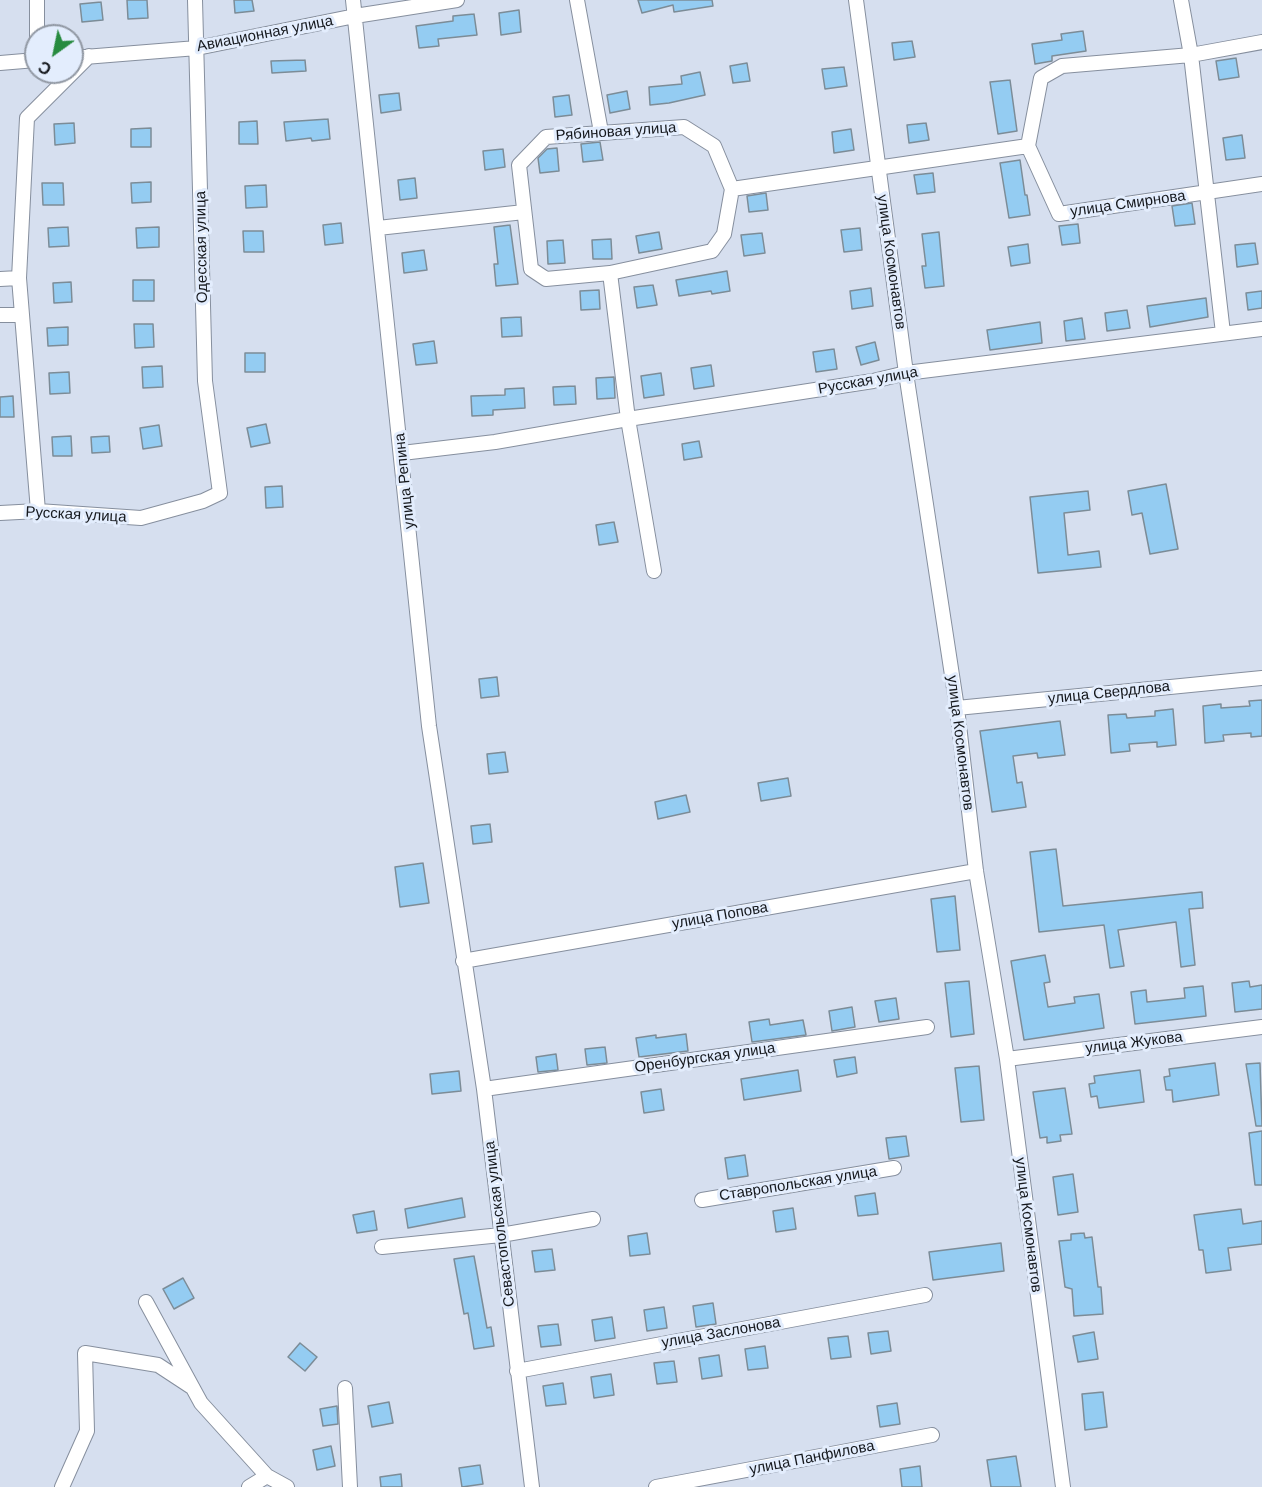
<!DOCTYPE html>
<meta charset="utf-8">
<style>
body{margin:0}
#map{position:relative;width:1262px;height:1487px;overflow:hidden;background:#d6dfef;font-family:Arial,sans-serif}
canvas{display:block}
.north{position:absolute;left:24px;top:24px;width:60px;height:60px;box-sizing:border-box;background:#e3edfd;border:2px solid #9198a3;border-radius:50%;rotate:213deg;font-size:16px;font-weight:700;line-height:24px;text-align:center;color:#15181d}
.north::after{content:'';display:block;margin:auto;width:21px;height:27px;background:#278b40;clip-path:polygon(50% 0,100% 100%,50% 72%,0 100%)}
</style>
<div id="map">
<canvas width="1262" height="1487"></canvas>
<div class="north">С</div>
</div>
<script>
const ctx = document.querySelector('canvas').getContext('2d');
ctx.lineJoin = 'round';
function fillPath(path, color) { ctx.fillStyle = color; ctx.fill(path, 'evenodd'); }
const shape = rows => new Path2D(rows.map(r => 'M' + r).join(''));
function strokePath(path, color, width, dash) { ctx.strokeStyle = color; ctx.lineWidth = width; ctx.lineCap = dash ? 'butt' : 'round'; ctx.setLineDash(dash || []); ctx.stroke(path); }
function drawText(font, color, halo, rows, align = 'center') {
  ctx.font = font + ' Arial,sans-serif'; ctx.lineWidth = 6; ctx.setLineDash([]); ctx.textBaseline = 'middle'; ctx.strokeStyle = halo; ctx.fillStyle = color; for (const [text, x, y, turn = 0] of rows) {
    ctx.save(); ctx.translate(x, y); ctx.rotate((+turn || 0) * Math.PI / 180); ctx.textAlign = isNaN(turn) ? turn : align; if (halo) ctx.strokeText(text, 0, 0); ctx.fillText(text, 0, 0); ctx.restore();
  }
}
const building = shape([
 [127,0,147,0,148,18,128,19,127,0],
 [234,0,252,0,254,11,235,13,234,0],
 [638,0,712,0,713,6,674,12,673,5,642,13,638,0],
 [101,2,103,20,82,22,80,4,101,2],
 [519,10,521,32,501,35,499,13,519,10],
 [474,14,477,35,438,39,439,46,419,48,416,26,453,21,453,16,474,14],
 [1083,31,1086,51,1052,56,1052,61,1035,64,1032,44,1062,40,1061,34,1083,31],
 [912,41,915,57,894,60,892,43,912,41],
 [1236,58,1239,77,1219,80,1216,61,1236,58],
 [305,60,306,71,272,73,271,61,305,60],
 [747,63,750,81,733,83,730,66,747,63],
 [844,67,847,86,825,89,822,69,844,67],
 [700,72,705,95,669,103,650,105,649,87,682,84,681,76,700,72],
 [1010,80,1017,131,998,134,990,82,1010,80],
 [627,91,630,109,610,113,607,95,627,91],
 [399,93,401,110,381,113,379,95,399,93],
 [569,95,572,115,555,117,553,97,569,95],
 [328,119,330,139,312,141,311,138,286,141,284,122,328,119],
 [257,121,258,144,239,144,239,122,257,121],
 [74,123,75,143,55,145,54,124,74,123],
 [926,123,929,140,909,143,907,125,926,123],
 [151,128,151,147,131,147,131,129,151,128],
 [851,129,854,150,834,153,832,132,851,129],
 [1242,135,1245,158,1226,160,1223,138,1242,135],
 [600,142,603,160,583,162,581,144,600,142],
 [557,148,559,171,540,173,538,158,547,149,557,148],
 [503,149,505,167,485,170,483,151,503,149],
 [1020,160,1025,195,1027,195,1030,215,1009,218,1000,163,1020,160],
 [933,173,935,192,917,194,914,175,933,173],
 [415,178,417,198,400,200,398,180,415,178],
 [151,182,151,202,132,203,131,183,151,182],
 [42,183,63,183,64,205,43,205,42,183],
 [266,185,267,207,246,208,245,186,266,185],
 [766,193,768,210,749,212,747,196,766,193],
 [1192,203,1195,224,1175,226,1172,206,1192,203],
 [341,223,343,243,325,245,323,225,341,223],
 [1078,224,1080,243,1062,245,1059,226,1078,224],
 [510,225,518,284,496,286,494,264,498,264,494,227,510,225],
 [68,227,69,246,49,247,48,228,68,227],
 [159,227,159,247,137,248,136,228,159,227],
 [860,228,862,250,844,252,841,230,860,228],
 [243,231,263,231,264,252,244,252,243,231],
 [659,232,662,249,639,253,636,236,659,232],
 [939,232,944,286,925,288,922,266,926,266,922,234,939,232],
 [762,233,765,253,744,256,741,235,762,233],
 [611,239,612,259,593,259,592,240,611,239],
 [563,240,565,263,548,264,547,241,563,240],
 [1255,243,1258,264,1237,267,1235,245,1255,243],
 [1028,244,1030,263,1011,266,1008,247,1028,244],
 [424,250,427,270,404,273,402,253,424,250],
 [727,271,730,291,712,294,711,291,679,296,676,280,727,271],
 [133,280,154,280,154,301,133,301,133,280],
 [71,282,72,302,54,303,53,283,71,282],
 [653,285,657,305,637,308,634,287,653,285],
 [871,288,873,306,852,309,850,291,871,288],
 [599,290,600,309,581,310,580,291,599,290],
 [1262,291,1262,308,1248,310,1246,293,1262,291],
 [1206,298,1208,317,1150,327,1147,306,1206,298],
 [1127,310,1130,328,1107,331,1105,313,1127,310],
 [521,317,522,336,502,337,501,318,521,317],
 [1082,318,1085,339,1066,341,1064,321,1082,318],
 [1040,322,1042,343,990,350,987,330,1040,322],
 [134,324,153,324,154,347,135,348,134,324],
 [68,327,68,345,48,346,47,328,68,327],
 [434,341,437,363,416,365,413,344,434,341],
 [875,342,879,360,861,365,856,347,875,342],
 [834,349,837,369,816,372,813,352,834,349],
 [245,353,265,353,265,372,245,372,245,353],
 [711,365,714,386,694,389,691,368,711,365],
 [162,366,163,387,143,388,142,367,162,366],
 [69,372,70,393,50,394,49,373,69,372],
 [661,373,664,395,644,398,641,376,661,373],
 [614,377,615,398,597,399,596,378,614,377],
 [575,386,576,404,554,405,553,387,575,386],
 [524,388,525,408,493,410,493,415,472,416,471,396,505,395,505,389,524,388],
 [13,396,14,417,0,417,0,397,13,396],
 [266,424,270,443,251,447,247,428,266,424],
 [159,425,162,446,143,449,140,428,159,425],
 [71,436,72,456,53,456,52,437,71,436],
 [109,436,110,452,92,453,91,437,109,436],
 [699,441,702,457,684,460,682,444,699,441],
 [1166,484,1178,549,1150,554,1142,513,1132,515,1128,491,1166,484],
 [282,486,283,507,266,508,265,487,282,486],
 [1088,491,1090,510,1064,513,1068,555,1099,551,1101,567,1038,573,1030,497,1088,491],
 [614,522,618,542,599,545,596,525,614,522],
 [497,677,499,696,481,698,479,679,497,677],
 [1262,700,1262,736,1251,737,1251,733,1223,735,1224,741,1205,743,1203,706,1221,704,1221,708,1250,706,1249,701,1262,700],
 [1173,709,1176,745,1157,747,1157,742,1129,744,1130,751,1111,753,1108,715,1126,714,1127,718,1155,716,1155,711,1173,709],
 [1060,721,1065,755,1038,758,1037,753,1013,756,1017,783,1022,782,1026,807,992,812,980,731,1060,721],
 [505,752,508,772,489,774,487,754,505,752],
 [788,778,791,796,761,801,758,783,788,778],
 [686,795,690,812,658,819,655,802,686,795],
 [490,824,492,842,473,844,471,826,490,824],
 [1056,849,1063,906,1202,892,1203,908,1189,909,1195,965,1181,967,1176,922,1118,930,1124,966,1110,968,1104,925,1039,932,1030,852,1056,849],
 [423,863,429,903,400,907,395,867,423,863],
 [955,896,960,950,937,952,931,899,955,896],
 [1045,955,1050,982,1044,983,1048,1007,1075,1003,1074,997,1099,994,1104,1028,1024,1040,1011,961,1045,955],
 [969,981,974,1034,951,1037,945,983,969,981],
 [1249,981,1250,987,1262,985,1262,1009,1235,1012,1232,983,1249,981],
 [1203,986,1206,1016,1135,1024,1131,992,1146,990,1147,1002,1185,998,1184,988,1203,986],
 [896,998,899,1019,879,1022,875,1001,896,998],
 [852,1007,855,1027,832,1031,829,1011,852,1007],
 [769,1019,770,1025,803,1020,806,1035,752,1042,749,1022,769,1019],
 [686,1034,688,1051,639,1057,636,1038,656,1035,656,1038,686,1034],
 [605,1047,607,1063,587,1065,585,1049,605,1047],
 [556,1054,558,1070,538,1072,536,1057,556,1054],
 [855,1057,857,1073,837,1077,834,1060,855,1057],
 [1215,1063,1219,1095,1173,1102,1172,1090,1166,1090,1164,1077,1170,1076,1169,1069,1215,1063],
 [1260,1063,1262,1126,1256,1126,1246,1064,1260,1063],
 [979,1066,984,1120,961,1122,955,1068,979,1066],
 [798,1070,801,1091,744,1100,741,1079,798,1070],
 [1140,1070,1144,1102,1099,1108,1097,1096,1091,1097,1089,1084,1095,1083,1094,1076,1140,1070],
 [459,1071,461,1091,432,1094,430,1074,459,1071],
 [1065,1088,1072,1134,1060,1135,1061,1141,1047,1143,1047,1137,1040,1138,1033,1092,1065,1088],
 [661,1089,664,1110,644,1113,641,1092,661,1089],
 [1262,1131,1262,1185,1255,1185,1249,1133,1262,1131],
 [906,1136,909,1156,889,1159,886,1138,906,1136],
 [745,1155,748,1176,728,1179,725,1158,745,1155],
 [1073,1174,1078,1212,1058,1215,1053,1177,1073,1174],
 [875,1193,878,1214,858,1216,855,1196,875,1193],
 [462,1198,465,1217,408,1228,405,1209,462,1198],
 [793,1208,796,1229,776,1232,773,1211,793,1208],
 [1241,1209,1243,1224,1262,1221,1262,1244,1228,1248,1231,1270,1206,1273,1203,1250,1199,1250,1194,1215,1241,1209],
 [374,1211,377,1230,357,1233,353,1215,374,1211],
 [647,1233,650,1254,630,1256,628,1236,647,1233],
 [1084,1233,1085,1238,1092,1237,1098,1287,1101,1287,1103,1314,1074,1316,1072,1289,1065,1287,1059,1241,1071,1240,1071,1234,1084,1233],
 [1001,1243,1004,1271,933,1280,929,1252,1001,1243],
 [552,1249,555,1270,535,1272,532,1251,552,1249],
 [474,1256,487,1328,491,1327,494,1346,474,1349,468,1313,464,1314,454,1259,474,1256],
 [183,1278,194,1298,174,1309,163,1289,183,1278],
 [713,1303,716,1324,696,1327,693,1306,713,1303],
 [664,1307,667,1328,647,1331,644,1310,664,1307],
 [612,1317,615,1338,595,1341,592,1320,612,1317],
 [558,1324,561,1345,541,1347,538,1326,558,1324],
 [888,1331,891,1351,871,1354,868,1333,888,1331],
 [1094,1332,1098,1359,1078,1362,1073,1336,1094,1332],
 [848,1336,851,1357,831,1359,828,1338,848,1336],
 [300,1343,317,1357,305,1371,288,1357,300,1343],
 [765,1346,768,1368,748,1370,745,1349,765,1346],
 [719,1355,722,1376,702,1379,699,1358,719,1355],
 [674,1361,677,1382,657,1384,654,1363,674,1361],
 [611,1374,614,1395,594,1398,591,1377,611,1374],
 [563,1383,566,1404,546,1406,543,1386,563,1383],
 [1103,1392,1107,1427,1085,1430,1082,1394,1103,1392],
 [389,1402,393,1423,372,1427,368,1406,389,1402],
 [897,1403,900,1424,880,1427,877,1406,897,1403],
 [337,1406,338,1424,323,1426,320,1409,337,1406],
 [331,1446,335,1466,317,1470,313,1450,331,1446],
 [1016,1456,1021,1487,991,1487,987,1460,1016,1456],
 [480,1465,483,1484,462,1487,459,1468,480,1465],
 [920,1466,922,1487,902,1487,900,1469,920,1466],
 [401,1474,402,1487,381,1487,380,1477,401,1474]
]);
fillPath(building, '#94ccf2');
strokePath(building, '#7c8c97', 1.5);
const minor = shape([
 [37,0,37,36],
 [353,0,429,726,484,1089,532,1487],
 [577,0,601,132],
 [856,0,906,373,957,708,976,871,1007,1059,1063,1487],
 [1181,0,1191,55,1223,333],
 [72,58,197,48,355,16,457,0],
 [0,63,36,60],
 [1028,146,1041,78,1062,66,1191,55,1262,42],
 [378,228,524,212],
 [610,273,712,251,724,234,732,189],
 [0,279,19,278],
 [0,315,22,315],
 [402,453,495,442,628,419,610,273,546,279,531,269,519,165,546,137,684,127,714,146,732,189,1028,146,1059,214,1262,184],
 [38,511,19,278,27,118,89,56],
 [0,513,38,511,141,518,203,501,220,493,205,381,195,0],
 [654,571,628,419,873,381,906,373,1262,329],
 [957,708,1262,678],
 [463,961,976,871],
 [1007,1059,1262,1027],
 [484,1089,927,1027],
 [702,1200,894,1168],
 [382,1247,501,1235,593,1219],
 [146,1302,201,1403,267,1476,287,1487],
 [517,1371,925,1295],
 [345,1388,350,1487],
 [62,1487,87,1431,85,1353,158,1365,193,1388],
 [249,1487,267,1476],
 [656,1487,932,1435]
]);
strokePath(minor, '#868f9e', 16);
strokePath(minor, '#fff', 14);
drawText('15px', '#15181d', '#e3edfd', [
 ["Авиационная улица",265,34,-11],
 ["Рябиновая улица",616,132,-4],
 ["улица Смирнова",1128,204,-8],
 ["Одесская улица",202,247,-91],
 ["улица Космонавтов",891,262,82],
 ["Русская улица",868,381,-10],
 ["улица Репина",405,481,-96],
 ["Русская улица",76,515,3],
 ["улица Свердлова",1109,693,-6],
 ["улица Космонавтов",960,743,83],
 ["улица Попова",720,916,-10],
 ["улица Жукова",1134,1043,-7],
 ["Оренбургская улица",705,1058,-8],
 ["Ставропольская улица",798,1184,-9],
 ["Севастопольская улица",500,1224,-97],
 ["улица Космонавтов",1028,1225,83],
 ["улица Заслонова",721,1333,-10],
 ["улица Панфилова",812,1458,-11]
]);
</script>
